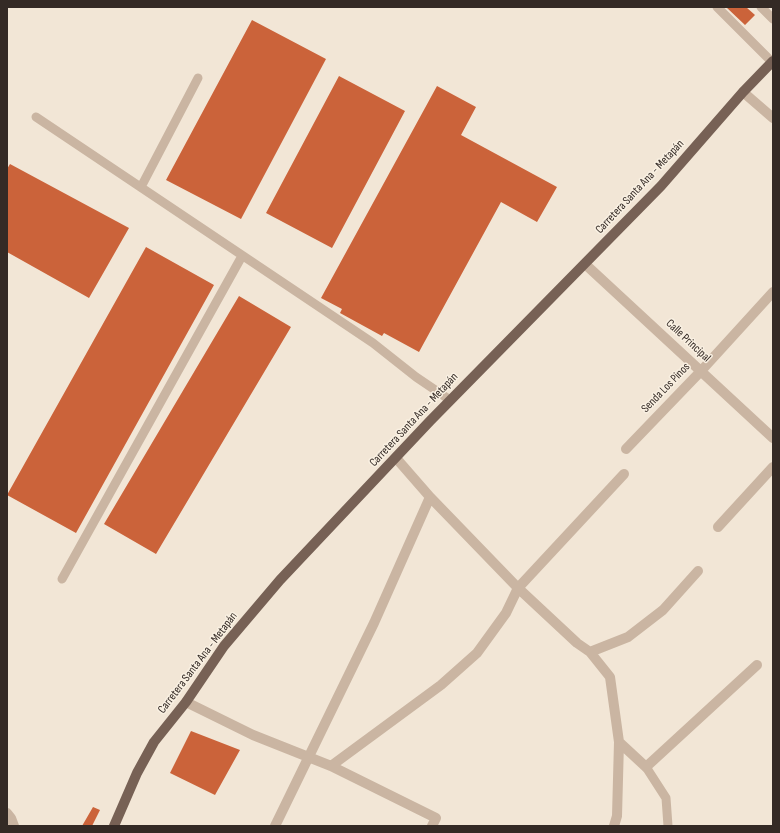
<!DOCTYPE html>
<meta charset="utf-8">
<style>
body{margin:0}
#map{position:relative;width:780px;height:833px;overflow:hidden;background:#f2e6d6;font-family:"Sofia Sans Condensed",sans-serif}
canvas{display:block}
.frame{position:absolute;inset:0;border:8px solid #342a25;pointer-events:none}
</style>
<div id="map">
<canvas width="780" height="833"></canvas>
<div class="frame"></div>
</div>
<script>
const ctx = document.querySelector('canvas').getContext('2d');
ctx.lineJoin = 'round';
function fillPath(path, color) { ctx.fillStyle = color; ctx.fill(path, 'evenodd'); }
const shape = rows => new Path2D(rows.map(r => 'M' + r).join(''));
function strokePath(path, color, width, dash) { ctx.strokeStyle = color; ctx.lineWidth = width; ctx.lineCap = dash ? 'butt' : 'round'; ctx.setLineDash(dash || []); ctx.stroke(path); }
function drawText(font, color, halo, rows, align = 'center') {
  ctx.font = font + ' "Sofia Sans Condensed",sans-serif'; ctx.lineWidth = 3; ctx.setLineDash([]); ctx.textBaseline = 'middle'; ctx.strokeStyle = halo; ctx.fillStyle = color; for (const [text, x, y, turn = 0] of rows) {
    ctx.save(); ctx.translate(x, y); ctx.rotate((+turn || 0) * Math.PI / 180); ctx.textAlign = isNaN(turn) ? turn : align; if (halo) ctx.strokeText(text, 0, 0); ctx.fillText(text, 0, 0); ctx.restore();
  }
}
fillPath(shape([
 [726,7,746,7,755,15,745,25],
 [252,20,326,59,241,219,166,180],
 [339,76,405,111,332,248,266,213],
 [437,86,476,107,461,135,557,187,537,222,501,202,419,352,384,333,382,336,340,313,342,309,321,298],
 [10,164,129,228,89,298,7,252,7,169],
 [146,247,214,285,76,533,7,495],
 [239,296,291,327,156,554,104,524],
 [191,731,240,750,215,795,170,773],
 [93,807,100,810,92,826,82,826]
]), '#cb633a');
strokePath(shape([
 [717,7,772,62],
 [761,7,773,19],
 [36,117,373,343,416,377,450,400],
 [141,187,198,78],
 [62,579,242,256],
 [646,767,666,798,668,826]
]), '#cab5a2', 9);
strokePath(shape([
 [743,92,773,118],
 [585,264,773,438],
 [626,449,701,371,773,292],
 [396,458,430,497,518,588,577,643,590,652,628,637,663,610,698,571],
 [718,527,773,467],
 [590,652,610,677,619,742,646,767,757,665],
 [186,702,253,735,331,766,436,818,432,826],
 [331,766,441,685,477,653,506,613,518,588,624,474],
 [7,813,11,818,14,826],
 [275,826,374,623,430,497],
 [614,826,617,816,619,742]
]), '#cab5a2', 10);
strokePath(shape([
 [114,826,137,773,154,742,186,702,224,646,280,580,430,421,661,186,743,92,773,61]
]), '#776155', 10);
drawText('12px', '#342a25', '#f9f0e2', [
 ["Carretera Santa Ana - Metapán",640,187,-47],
 ["Calle Principal",688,341,43],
 ["Senda Los Pinos",666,388,-46],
 ["Carretera Santa Ana - Metapán",414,420,-47],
 ["Carretera Santa Ana - Metapán",198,663,-53]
]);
</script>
